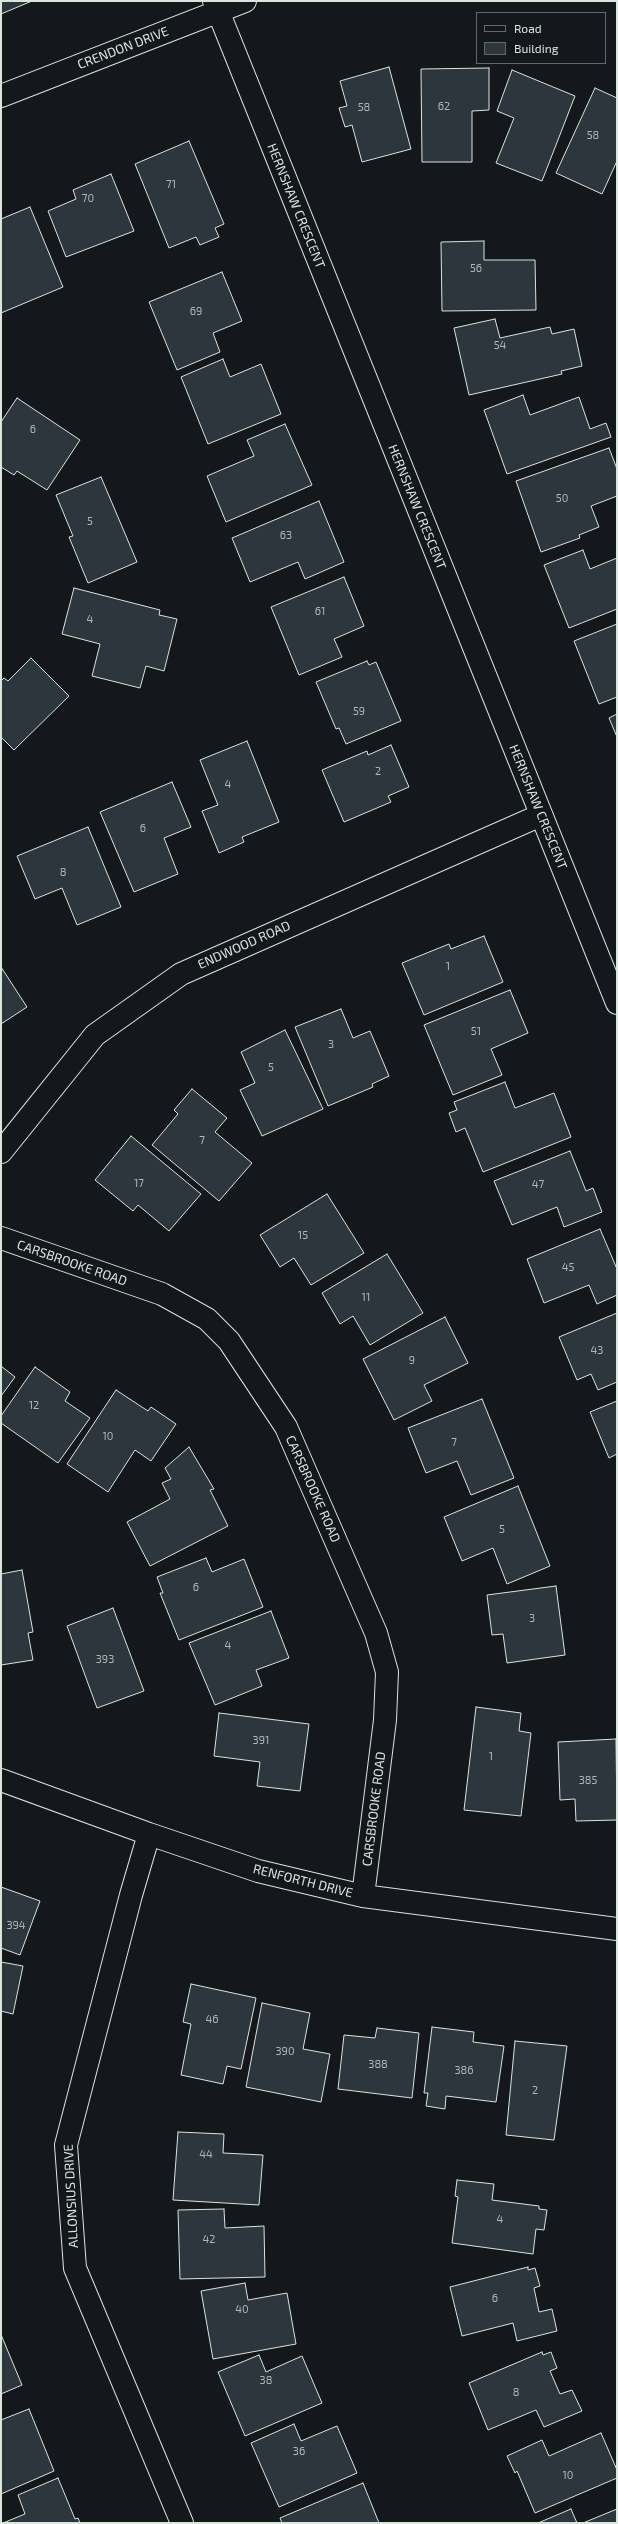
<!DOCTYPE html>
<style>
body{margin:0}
#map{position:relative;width:618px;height:2524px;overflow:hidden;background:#14181c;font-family:"Exo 2",sans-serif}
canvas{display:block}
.frame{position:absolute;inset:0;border:2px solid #d8e6dc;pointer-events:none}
.legend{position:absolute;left:476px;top:12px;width:130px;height:52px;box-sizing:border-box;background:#14181c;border:1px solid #626a69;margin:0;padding:5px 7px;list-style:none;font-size:12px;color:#d8e6dc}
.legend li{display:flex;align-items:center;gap:8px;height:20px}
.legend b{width:20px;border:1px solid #626a69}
</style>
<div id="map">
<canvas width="618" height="2524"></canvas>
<div class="frame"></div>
<ul class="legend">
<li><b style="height:5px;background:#14181c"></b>Road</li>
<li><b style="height:11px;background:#2c363c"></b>Building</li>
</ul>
</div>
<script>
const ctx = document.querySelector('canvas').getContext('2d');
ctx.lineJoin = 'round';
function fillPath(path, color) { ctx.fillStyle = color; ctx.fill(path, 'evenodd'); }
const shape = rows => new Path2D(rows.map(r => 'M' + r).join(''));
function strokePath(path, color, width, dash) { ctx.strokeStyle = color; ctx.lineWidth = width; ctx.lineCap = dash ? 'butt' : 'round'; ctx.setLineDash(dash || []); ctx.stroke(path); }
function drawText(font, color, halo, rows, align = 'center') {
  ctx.font = font + ' "Exo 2",sans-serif'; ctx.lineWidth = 3; ctx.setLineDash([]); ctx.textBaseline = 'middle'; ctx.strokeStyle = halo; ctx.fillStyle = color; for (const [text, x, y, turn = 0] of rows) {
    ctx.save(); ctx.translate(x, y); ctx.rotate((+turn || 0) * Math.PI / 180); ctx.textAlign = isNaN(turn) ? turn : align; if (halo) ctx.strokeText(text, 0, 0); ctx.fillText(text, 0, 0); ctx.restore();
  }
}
const building = shape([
 [1,1,32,1,1,14,1,1],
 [389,67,411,149,362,162,352,125,345,127,339,108,347,106,340,81,389,67],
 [489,68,489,110,472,111,472,162,422,162,421,69,489,68],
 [512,70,575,96,542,181,496,163,514,118,497,111,512,70],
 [595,88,617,98,617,161,602,194,556,173,595,88],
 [189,141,224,224,215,228,219,237,200,245,196,237,169,248,135,164,189,141],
 [111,174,134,231,66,257,48,211,76,199,73,190,111,174],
 [30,207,63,287,1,313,1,219,30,207],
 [484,241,484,260,535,260,536,310,442,311,441,242,484,241],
 [222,272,242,321,213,333,220,352,177,370,149,302,222,272],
 [495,319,500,338,550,327,552,334,574,329,582,366,561,371,562,374,469,395,454,328,495,319],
 [223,359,230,377,261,364,281,414,208,444,181,377,223,359],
 [523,395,530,415,579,397,590,429,606,423,611,437,507,474,484,410,523,395],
 [17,398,80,440,47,490,17,471,14,475,1,467,1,422,17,398],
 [285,424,312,485,226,522,207,476,254,456,247,440,285,424],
 [609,448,617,469,617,496,591,506,599,527,579,535,580,538,541,552,516,481,609,448],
 [101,477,137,562,88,583,69,537,73,536,56,495,101,477],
 [319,501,344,562,305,579,298,562,250,582,232,538,319,501],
 [583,550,590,569,617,558,617,609,569,628,544,565,583,550],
 [344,577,364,626,334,639,342,657,299,675,271,607,344,577],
 [74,588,160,610,159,615,177,619,164,671,146,666,140,688,92,676,100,644,62,634,74,588],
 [617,624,617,697,599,704,574,641,617,624],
 [31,658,69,696,14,750,1,737,1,681,4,678,8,681,31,658],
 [367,661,369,665,376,662,401,721,346,744,339,728,336,729,316,682,367,661],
 [617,714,617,737,609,718,617,714],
 [247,741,279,822,242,837,244,842,219,853,202,811,218,805,200,760,247,741],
 [391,745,409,787,388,796,391,802,344,822,322,770,367,751,368,755,391,745],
 [172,782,191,827,164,838,178,874,134,892,100,812,172,782],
 [88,827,121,907,77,925,62,888,35,899,17,856,88,827],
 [484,936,503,982,424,1015,402,963,449,944,451,949,484,936],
 [1,967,27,1007,1,1024,1,967],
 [510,990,528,1033,491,1049,502,1075,453,1095,424,1025,510,990],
 [341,1009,353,1038,370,1031,389,1076,372,1084,373,1087,328,1106,295,1027,341,1009],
 [285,1030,323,1109,262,1136,240,1090,255,1083,241,1052,285,1030],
 [505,1082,515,1108,554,1093,571,1137,483,1172,465,1128,456,1132,449,1113,457,1110,454,1102,505,1082],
 [192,1089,227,1118,215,1132,252,1163,219,1201,152,1145,178,1114,174,1110,192,1089],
 [131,1136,201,1194,169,1231,138,1205,133,1211,95,1180,131,1136],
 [570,1151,586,1191,593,1188,602,1212,564,1227,557,1207,512,1225,494,1181,570,1151],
 [327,1194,364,1253,311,1285,294,1258,280,1267,260,1235,327,1194],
 [600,1229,617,1269,617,1295,597,1304,589,1285,544,1303,527,1259,600,1229],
 [387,1254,423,1313,370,1345,353,1316,340,1324,322,1293,387,1254],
 [617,1313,617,1382,598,1390,591,1374,577,1380,559,1337,617,1313],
 [445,1317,468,1363,424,1385,432,1401,394,1420,363,1359,445,1317],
 [1,1366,15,1377,1,1396,1,1366],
 [35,1367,70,1392,65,1401,90,1418,58,1463,1,1423,1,1416,35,1367],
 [116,1390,148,1411,151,1407,176,1424,151,1461,135,1450,108,1492,67,1464,116,1390],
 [482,1399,514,1478,471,1495,457,1461,426,1473,408,1428,482,1399],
 [617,1401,617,1454,609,1458,590,1412,617,1401],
 [189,1447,214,1489,210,1490,228,1526,150,1566,127,1522,170,1499,162,1483,171,1479,165,1468,189,1447],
 [518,1486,550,1566,507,1584,493,1548,462,1561,444,1517,518,1486],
 [206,1558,212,1572,244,1559,263,1607,179,1640,160,1593,163,1593,157,1577,206,1558],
 [22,1570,33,1632,28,1633,33,1660,1,1665,1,1574,22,1570],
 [556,1586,565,1655,507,1663,503,1634,492,1635,487,1595,556,1586],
 [113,1608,144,1691,97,1708,67,1626,113,1608],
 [271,1611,289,1658,256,1670,262,1686,215,1705,189,1643,271,1611],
 [476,1707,521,1713,519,1731,531,1733,521,1816,464,1810,476,1707],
 [219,1713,309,1724,300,1791,257,1786,260,1762,214,1756,219,1713],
 [616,1739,617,1820,576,1821,575,1799,560,1800,558,1742,616,1739],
 [1,1887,40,1901,20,1955,1,1948,1,1887],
 [1,1962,23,1966,13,2014,1,2011,1,1962],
 [191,1984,256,1998,241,2069,227,2066,223,2084,181,2075,191,2024,183,2022,191,1984],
 [262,2003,310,2013,303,2049,330,2054,321,2102,246,2087,262,2003],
 [432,2027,474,2032,473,2042,504,2046,496,2102,446,2096,445,2109,426,2106,428,2093,424,2093,432,2027],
 [377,2028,419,2033,412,2098,338,2089,344,2035,375,2038,377,2028],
 [515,2041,567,2046,554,2140,506,2135,515,2041],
 [178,2132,224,2134,223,2153,263,2155,259,2205,173,2200,178,2132],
 [457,2180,494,2184,492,2200,539,2206,539,2209,547,2210,544,2230,536,2229,533,2254,452,2243,458,2197,455,2196,457,2180],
 [224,2209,225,2228,264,2226,265,2277,180,2279,178,2210,224,2209],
 [528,2267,528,2270,535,2268,540,2286,534,2288,539,2312,552,2309,557,2331,517,2341,513,2323,462,2336,450,2287,528,2267],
 [245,2283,248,2300,287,2293,296,2344,213,2359,201,2291,245,2283],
 [2,2337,22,2385,1,2394,1,2338,2,2337],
 [542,2352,543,2355,551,2352,557,2368,550,2371,560,2394,572,2390,582,2411,544,2427,536,2410,488,2430,469,2383,542,2352],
 [259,2355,266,2372,302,2356,322,2403,245,2436,218,2372,259,2355],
 [29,2409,54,2471,1,2494,1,2420,29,2409],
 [294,2424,301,2441,337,2426,357,2473,279,2507,251,2443,294,2424],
 [601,2433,617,2470,617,2478,535,2513,517,2471,515,2473,507,2456,542,2440,549,2456,601,2433],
 [58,2478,75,2519,78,2518,80,2523,3,2523,25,2514,18,2495,58,2478],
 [363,2483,379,2523,282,2523,280,2518,363,2483],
 [571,2509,577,2523,538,2523,571,2509],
 [617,2509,617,2523,583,2523,617,2509]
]);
fillPath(building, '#2c363c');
strokePath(building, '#d8e6dc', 1);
const minor = shape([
 [214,1,617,1003],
 [1,96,245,1],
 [1,1152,95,1035,181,974,541,815],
 [1,1238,162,1294,207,1319,229,1341,286,1427,376,1633,387,1672,385,1720,363,1896],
 [1,1780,149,1834,258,1871,363,1896,617,1929],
 [149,1834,131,1895,66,2145,75,2268,182,2523]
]);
strokePath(minor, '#d8e6dc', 24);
strokePath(minor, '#14181c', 22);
drawText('11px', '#adbab4', null, [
 ["62",444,106],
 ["58",364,107],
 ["58",593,135],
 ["71",171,184],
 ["70",88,198],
 ["56",476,268],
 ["69",196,311],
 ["54",500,345],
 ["6",33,429],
 ["50",562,498],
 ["5",90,521],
 ["63",286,535],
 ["61",320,611],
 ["4",90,619],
 ["59",359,711],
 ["2",378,771],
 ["4",228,784],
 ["6",143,828],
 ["8",63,872],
 ["1",448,966],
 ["51",476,1031],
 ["3",331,1044],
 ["5",271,1067],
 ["7",202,1140],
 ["17",139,1183],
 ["47",538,1184],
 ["15",303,1235],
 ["45",568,1267],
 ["11",366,1297],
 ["43",597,1350],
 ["9",412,1360],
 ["12",34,1405],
 ["10",108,1436],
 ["7",454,1442],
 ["5",502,1529],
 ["6",196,1587],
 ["3",532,1618],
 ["4",228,1645],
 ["393",105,1659],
 ["391",261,1740],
 ["1",491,1756],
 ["385",588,1780],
 ["394",16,1925],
 ["46",212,2019],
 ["390",285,2051],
 ["388",378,2064],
 ["386",464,2070],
 ["2",535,2090],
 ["44",206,2154],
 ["4",500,2219],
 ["42",209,2239],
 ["6",495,2298],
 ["40",242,2309],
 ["38",266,2380],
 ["8",516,2392],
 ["36",299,2451],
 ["10",568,2475]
]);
drawText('13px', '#d8e6dc', '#14181c', [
 ["CRENDON DRIVE",123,48,-21],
 ["HERNSHAW CRESCENT",296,206,68],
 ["HERNSHAW CRESCENT",417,507,68],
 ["HERNSHAW CRESCENT",538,807,68],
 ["ENDWOOD ROAD",244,945,-24],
 ["CARSBROOKE ROAD",72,1263,19],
 ["CARSBROOKE ROAD",313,1489,66],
 ["CARSBROOKE ROAD",374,1809,-83],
 ["RENFORTH DRIVE",303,1881,14],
 ["ALLONSIUS DRIVE",71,2196,-93]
]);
</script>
